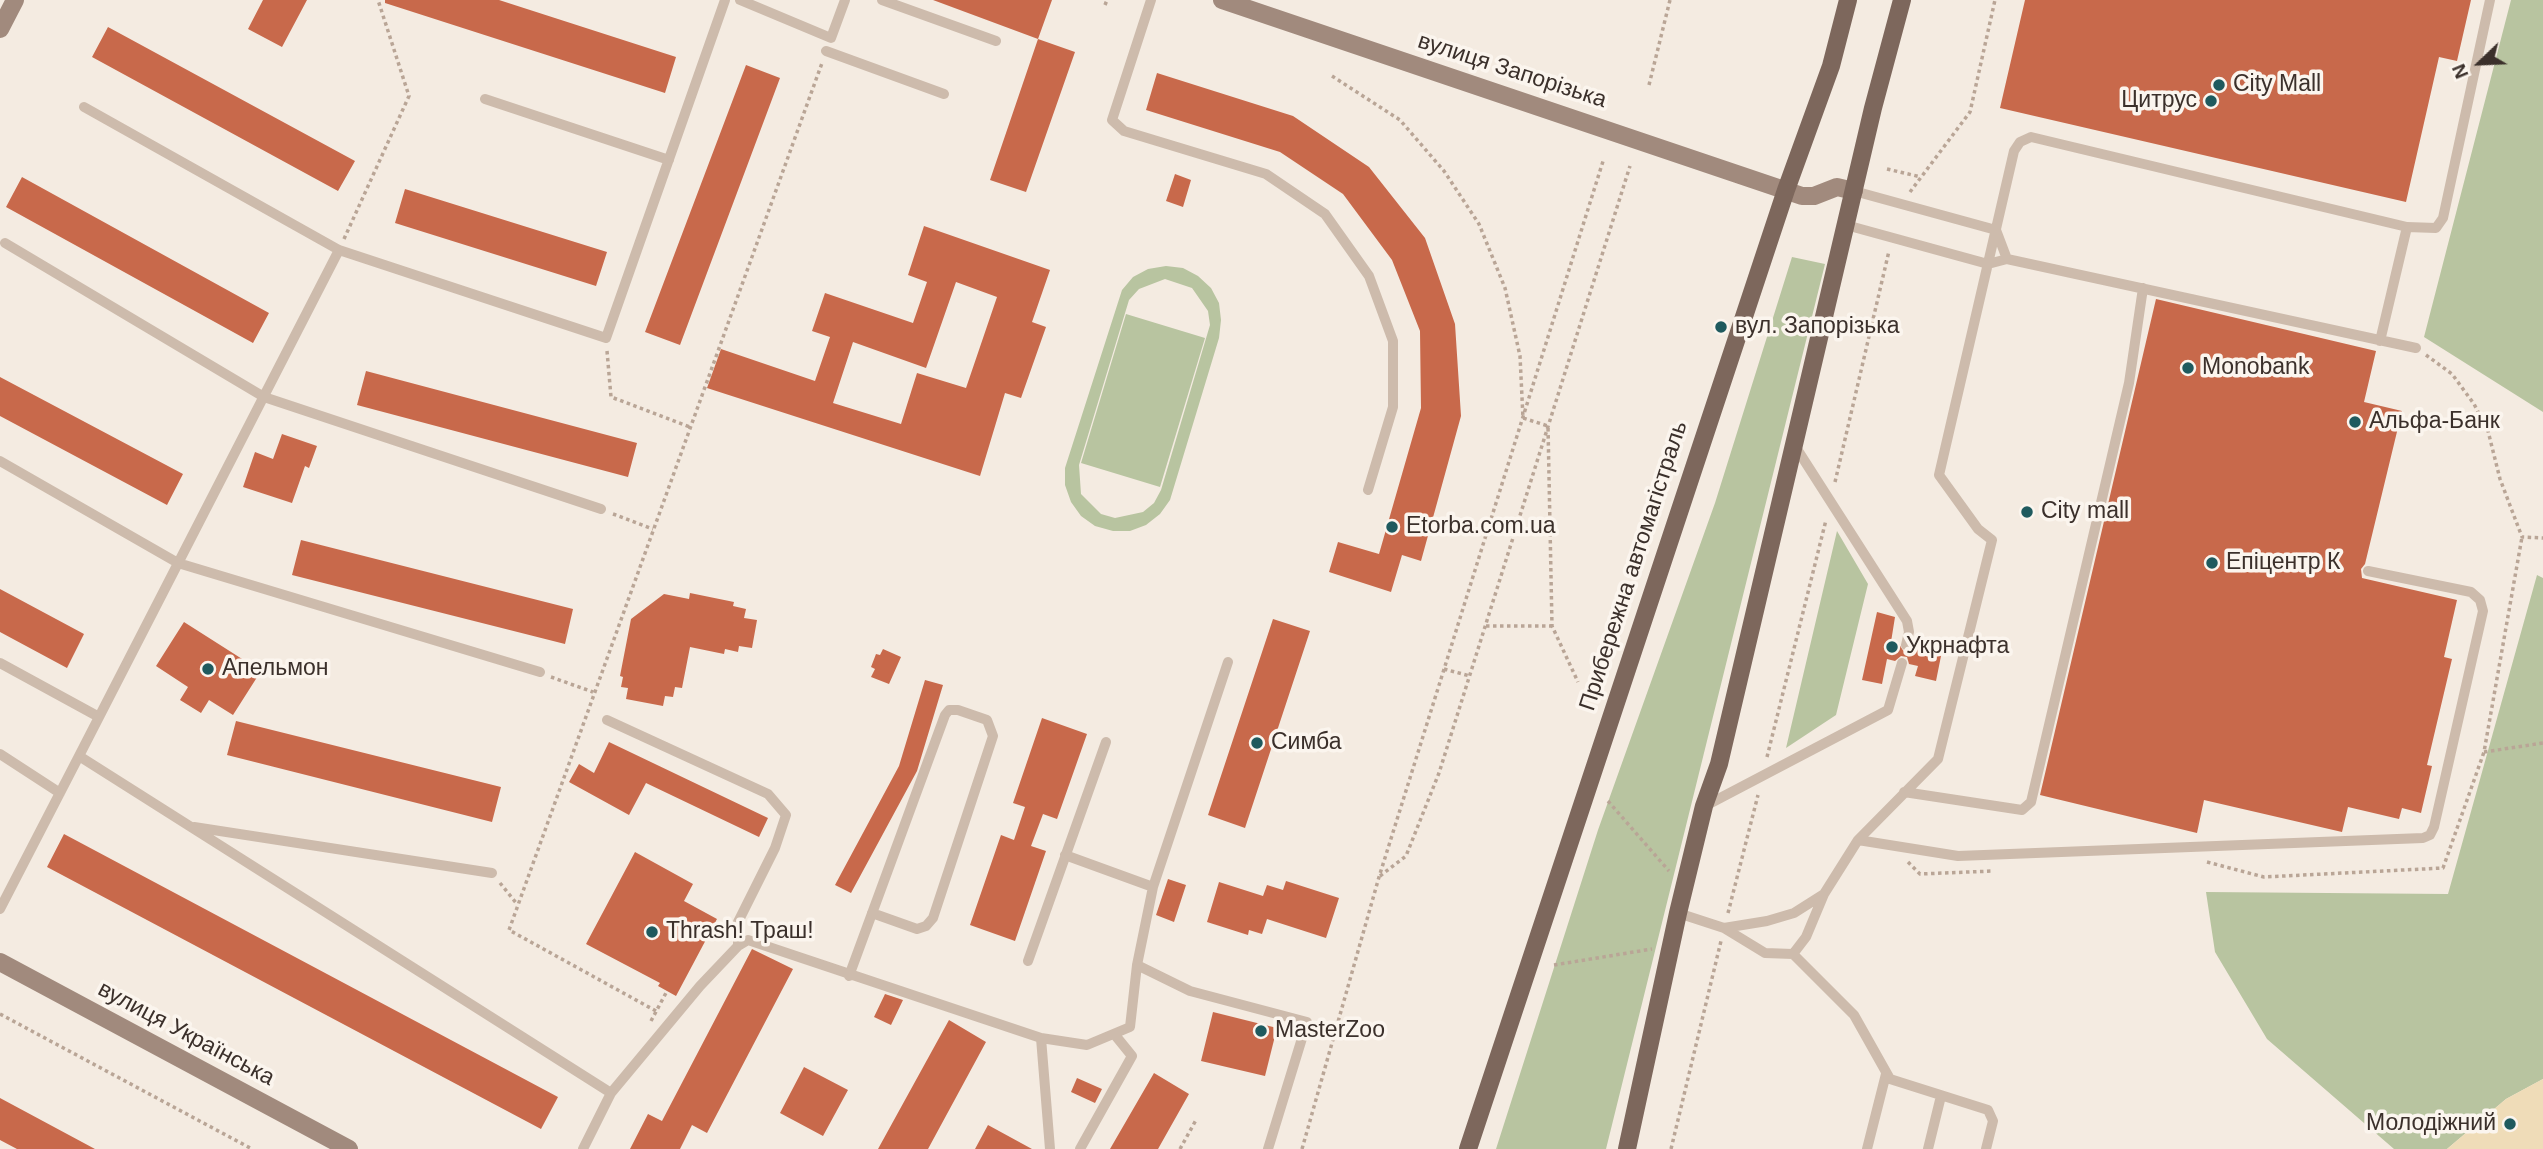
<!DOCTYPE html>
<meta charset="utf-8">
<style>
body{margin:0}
#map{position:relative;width:2543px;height:1149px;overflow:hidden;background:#f4ebe1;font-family:Arial,sans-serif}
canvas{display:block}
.north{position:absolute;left:2445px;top:28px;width:70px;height:70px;-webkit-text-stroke:5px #fbf5ee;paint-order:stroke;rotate:247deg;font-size:19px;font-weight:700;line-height:28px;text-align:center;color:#3b302b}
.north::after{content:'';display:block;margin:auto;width:24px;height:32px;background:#3b302b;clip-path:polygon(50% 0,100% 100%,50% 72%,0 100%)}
</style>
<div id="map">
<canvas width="2543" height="1149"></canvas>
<div class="north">N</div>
</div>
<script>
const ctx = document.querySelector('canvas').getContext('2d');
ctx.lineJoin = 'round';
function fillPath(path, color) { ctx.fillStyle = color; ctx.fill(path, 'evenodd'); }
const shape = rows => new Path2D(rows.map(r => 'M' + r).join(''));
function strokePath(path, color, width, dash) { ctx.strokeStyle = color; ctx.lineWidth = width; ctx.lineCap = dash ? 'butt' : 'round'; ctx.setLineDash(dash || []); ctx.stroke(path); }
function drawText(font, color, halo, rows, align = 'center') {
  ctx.font = font + ' Arial,sans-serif'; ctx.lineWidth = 7; ctx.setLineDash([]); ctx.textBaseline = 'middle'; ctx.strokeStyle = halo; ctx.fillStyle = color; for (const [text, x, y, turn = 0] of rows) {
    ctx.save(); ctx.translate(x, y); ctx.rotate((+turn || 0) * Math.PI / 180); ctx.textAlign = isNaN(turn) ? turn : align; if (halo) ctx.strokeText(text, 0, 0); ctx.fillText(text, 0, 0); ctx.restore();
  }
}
fillPath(shape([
 [2511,0,2543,0,2543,412,2424,337],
 [1792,257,1825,264,1606,1149,1496,1149,1598,830,1715,503],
 [1166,266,1183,268,1198,276,1211,288,1219,303,1221,320,1219,338,1170,500,1160,514,1146,525,1130,531,1113,531,1095,526,1081,516,1071,502,1065,485,1065,468,1122,290,1133,277,1148,269],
 [1165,279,1192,288,1208,311,1210,325,1161,490,1154,503,1143,512,1115,518,1101,514,1081,494,1079,465,1129,300,1139,289],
 [1126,314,1205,338,1160,487,1081,463],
 [1837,531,1868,584,1836,715,1786,748],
 [2537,575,2543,578,2543,1079,2506,1099,2447,1149,2394,1149,2267,1039,2215,952,2206,892,2448,894]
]), '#b8c4a0');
fillPath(shape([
 [2543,1079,2543,1149,2447,1149,2506,1099]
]), '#efdcb8');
fillPath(shape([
 [263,0,307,0,282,47,248,29],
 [385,0,499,0,676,57,665,93,385,3],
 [933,0,1052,0,1038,39],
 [2025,0,2471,0,2457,61,2439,57,2406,202,2000,108],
 [108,27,355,161,338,191,92,57],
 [1038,39,1075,52,1026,192,990,180],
 [746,65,780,78,680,345,645,332],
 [1157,73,1293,116,1369,167,1425,238,1455,324,1461,416,1421,561,1402,555,1391,592,1329,572,1338,542,1379,554,1421,408,1420,331,1392,260,1343,194,1280,152,1146,110],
 [1175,174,1191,180,1183,207,1166,201],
 [22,177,269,313,253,343,6,207],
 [405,189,607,252,596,286,395,223],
 [924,226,1050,270,1032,322,1046,327,1021,398,1005,393,980,476,707,388,721,349,815,381,830,337,812,331,825,293,913,323,927,282,908,275],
 [956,282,997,297,966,388,917,373,901,424,833,403,853,342,926,368],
 [2156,299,2376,351,2364,402,2402,411,2365,564,2361,569,2362,578,2457,600,2444,657,2452,659,2427,765,2432,766,2421,813,2402,808,2399,819,2348,807,2342,832,2204,800,2197,833,2040,795],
 [366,371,637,443,628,477,357,405],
 [0,377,183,474,167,505,0,416],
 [282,434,317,446,309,468,305,466,292,503,243,487,255,452,273,459],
 [301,540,573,609,565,644,292,575],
 [0,589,84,634,67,668,0,632],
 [690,593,734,602,733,606,746,609,744,618,757,620,752,648,739,646,738,652,725,649,724,654,690,647,682,688,675,687,673,697,665,696,663,706,626,699,628,688,621,687,623,677,620,676,631,619,664,594,689,599],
 [1877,612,1895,617,1891,642,1899,644,1904,652,1913,647,1922,649,1923,641,1943,646,1936,681,1915,676,1918,666,1909,664,1907,657,1901,656,1895,661,1887,659,1882,684,1862,680],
 [1273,619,1310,631,1245,828,1208,815],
 [184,622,261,671,233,715,209,700,201,713,180,700,188,687,156,666],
 [883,649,901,657,889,684,871,677,875,669,871,667,876,654,880,655],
 [925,680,943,685,917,771,851,893,835,885,899,766],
 [1042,718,1087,734,1057,819,1043,814,1031,846,1046,851,1015,941,970,925,1001,835,1014,840,1025,807,1013,803],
 [236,721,501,787,492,822,227,755],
 [609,742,768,818,759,837,646,783,629,815,569,782,579,764,594,773],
 [64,834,558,1097,541,1129,47,867],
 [635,852,693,884,684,901,717,919,676,996,658,986,660,983,586,944],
 [1168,879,1186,885,1174,922,1156,915],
 [1286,881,1339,898,1326,938,1267,919,1262,934,1249,930,1248,935,1207,922,1219,882,1263,896,1267,885,1283,890],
 [752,949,793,969,707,1133,692,1125,680,1149,630,1149,648,1114,662,1121],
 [885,994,903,1000,891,1025,874,1017],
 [1213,1012,1277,1028,1265,1076,1201,1061],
 [949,1020,986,1042,928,1149,878,1149],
 [804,1067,848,1090,823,1136,780,1113],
 [1154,1073,1189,1094,1158,1149,1110,1149],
 [1077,1078,1102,1089,1095,1103,1071,1092],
 [0,1098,95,1149,17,1149,0,1140],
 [988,1125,1032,1149,975,1149]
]), '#c8694b');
strokePath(shape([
 [1105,5,1107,0],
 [1332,76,1400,120,1444,171,1479,224,1505,288,1520,356,1523,418,1548,426,1552,626,1578,682],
 [1649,85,1670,0],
 [1887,169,1921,177],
 [1910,192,1970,112,1995,0],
 [344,239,409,96,378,0],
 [607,351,611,397,690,427],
 [2426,355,2452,374,2474,404,2488,431,2500,479,2522,537,2543,538],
 [1835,482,1889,251],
 [613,514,653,529],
 [1486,626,1552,626],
 [1444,669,1470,676],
 [551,677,593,692],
 [2484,752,2543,743],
 [1767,757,1826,520],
 [1608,801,1669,871],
 [1908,862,1920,874,1993,871],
 [2207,862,2264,877,2443,868,2484,752,2522,537],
 [1380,876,1406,856,1439,773,1630,166],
 [500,883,517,904],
 [1728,913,1758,795],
 [1554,965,1652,949],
 [656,1011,509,930,822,63],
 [0,1014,252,1149],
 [651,1021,667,991],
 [1180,1149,1196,1120],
 [1302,1149,1379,877,1604,158],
 [1671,1149,1721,941]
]), '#b9a596', 3.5, [3.5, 3.5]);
strokePath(shape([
 [740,0,831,38,845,0],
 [882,0,996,41],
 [1151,0,1112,120,1124,131,1266,174,1325,214,1369,276,1393,341,1393,407,1368,490],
 [826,51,944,94],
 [485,99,669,160],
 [84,107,339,250,606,338,725,0],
 [1854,191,1996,230,2007,259],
 [1846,225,1988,264,2007,259,2416,348],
 [2407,227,2436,228,2443,218,2490,0],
 [5,243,264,397,601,509],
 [339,250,79,756,611,1093],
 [1795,446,1907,621,1909,632,1906,645],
 [0,461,178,563,540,672],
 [0,663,99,717],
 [607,720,768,794,786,815,775,848,738,922,738,946],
 [0,754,60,793],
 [1904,792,2022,810,2031,802,2129,383,2143,288],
 [1705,806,1888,710,1902,663],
 [194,827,492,873],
 [1858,840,1938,759,1992,540,1978,529,1939,475,2014,151,2020,142,2031,137,2407,227,2380,341],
 [1153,887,1228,662],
 [0,909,79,756],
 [1678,913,1724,928,1765,953,1793,954,1854,1015,1890,1079,1988,1110,1993,1121,1986,1149],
 [1724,928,1767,921,1794,913,1824,894],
 [1793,954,1806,937,1824,894,1858,840,1958,856,2423,838,2430,835,2434,827,2483,611,2480,600,2471,592,2368,571],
 [1028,961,1106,742],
 [1137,965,1190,991,1307,1022,1268,1149],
 [849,976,945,715,949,710,958,710,987,720,993,736,933,918,926,926,917,929,872,913],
 [1041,1038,1050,1149],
 [583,1149,611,1093,700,986,738,946,748,940,1041,1038,1087,1045,1130,1027,1137,965,1153,887,1065,855],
 [1080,1149,1132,1056,1115,1035],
 [1867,1149,1886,1074],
 [1928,1149,1941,1096]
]), '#cdbbac', 10);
strokePath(shape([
 [1222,0,1802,196,1814,196,1837,187,1854,191],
 [0,29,15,0],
 [0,962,349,1149]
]), '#a18a7d', 18);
strokePath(shape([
 [1468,1149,1786,190,1831,66,1848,0],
 [1627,1149,1678,913,1704,806,1719,764,1873,108,1902,0]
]), '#7d675c', 18);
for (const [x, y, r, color] of [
 [2219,85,7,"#1f5a5e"],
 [2211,101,7,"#1f5a5e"],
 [1721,327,7,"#1f5a5e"],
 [2188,368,7,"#1f5a5e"],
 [2355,422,7,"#1f5a5e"],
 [2027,512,7,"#1f5a5e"],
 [1392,527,7,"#1f5a5e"],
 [2212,563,7,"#1f5a5e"],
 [1892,647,7,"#1f5a5e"],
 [208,669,7,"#1f5a5e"],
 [1257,743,7,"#1f5a5e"],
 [652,932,7,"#1f5a5e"],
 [1261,1031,7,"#1f5a5e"],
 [2510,1124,7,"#1f5a5e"]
]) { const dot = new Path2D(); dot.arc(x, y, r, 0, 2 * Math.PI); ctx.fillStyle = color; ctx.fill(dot); strokePath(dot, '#fbf5ee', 2.5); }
drawText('23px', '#3b302b', '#fbf5ee', [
 ["вулиця Запорізька",1512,71,18],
 ["Прибережна автомагістраль",1634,566,-72],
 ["вулиця Українська",186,1034,28]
]);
drawText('23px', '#3b302b', '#fbf5ee', [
 ["City Mall",2233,85],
 ["Цитрус",2197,101,"right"],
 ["вул. Запорізька",1735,327],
 ["Monobank",2202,368],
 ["Альфа-Банк",2369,422],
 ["City mall",2041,512],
 ["Etorba.com.ua",1406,527],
 ["Епіцентр К",2226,563],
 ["Укрнафта",1906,647],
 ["Апельмон",222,669],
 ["Симба",1271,743],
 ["Thrash! Траш!",666,932],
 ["MasterZoo",1275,1031],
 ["Молодіжний",2496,1124,"right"]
], 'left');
</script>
